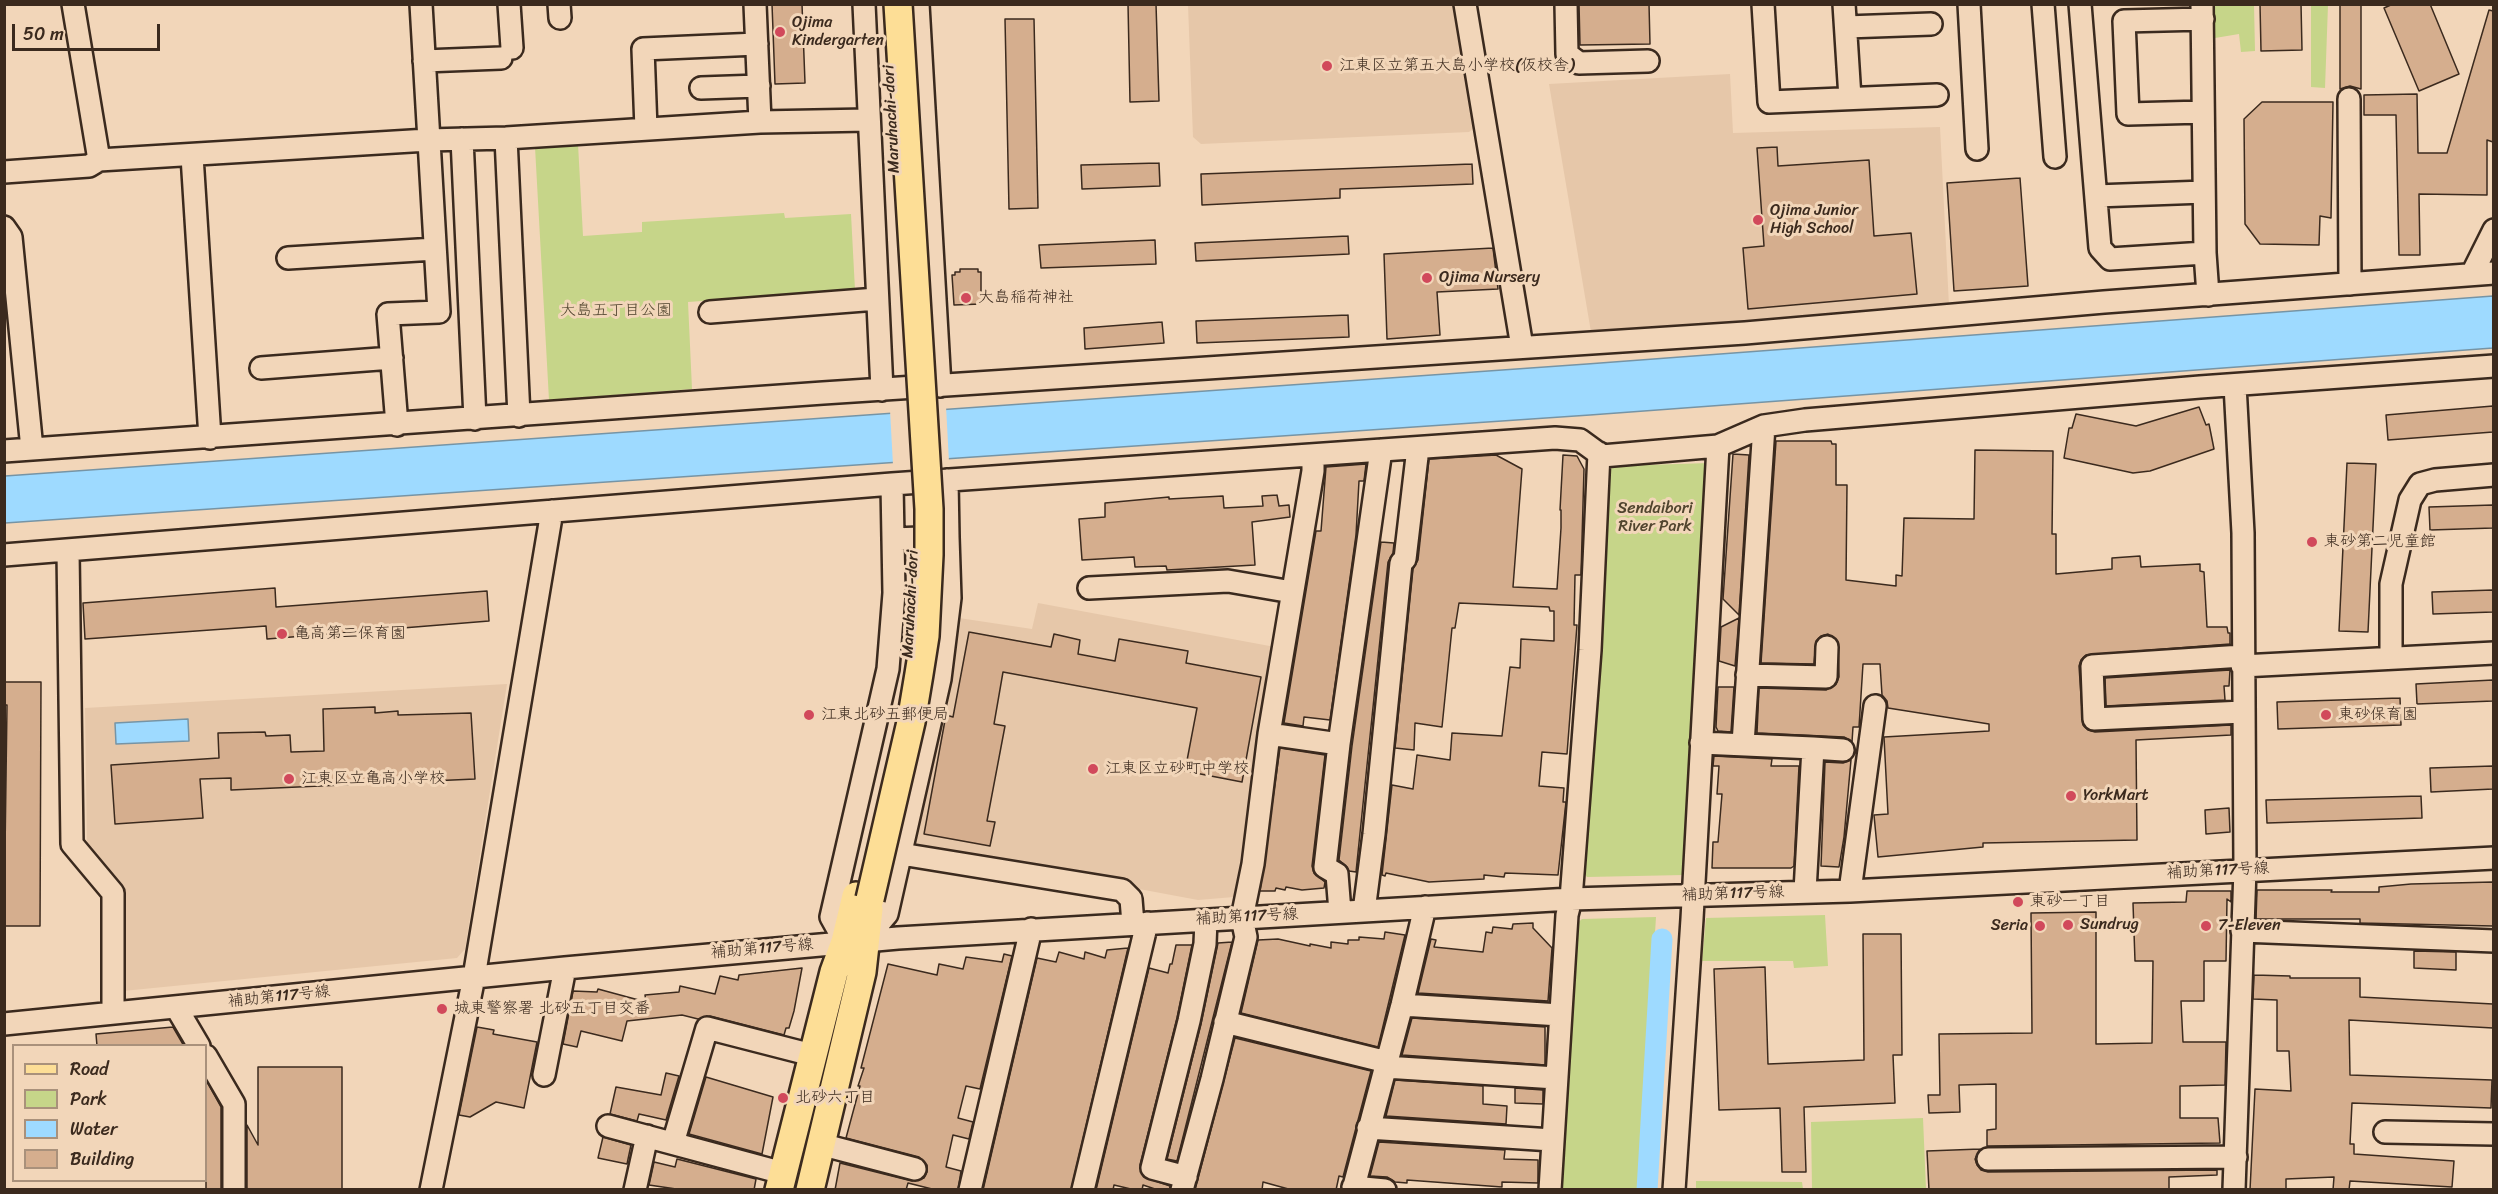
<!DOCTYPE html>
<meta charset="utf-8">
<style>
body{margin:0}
#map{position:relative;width:2498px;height:1194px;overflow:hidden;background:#f2d6b9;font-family:Sriracha,sans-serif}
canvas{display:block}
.frame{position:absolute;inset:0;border:6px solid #3b2a1e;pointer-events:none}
.legend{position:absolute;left:12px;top:1044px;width:195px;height:138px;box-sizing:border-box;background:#f2d6b9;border:2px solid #a9917b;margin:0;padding:8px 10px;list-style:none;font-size:18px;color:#3b2a1e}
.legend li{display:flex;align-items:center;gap:12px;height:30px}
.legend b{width:30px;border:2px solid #a9917b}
.scale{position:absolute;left:12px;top:24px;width:148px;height:27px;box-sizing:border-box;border:3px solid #3b2a1e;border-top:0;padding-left:8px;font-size:18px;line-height:21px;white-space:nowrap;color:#3b2a1e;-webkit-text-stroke:4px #f2d6b9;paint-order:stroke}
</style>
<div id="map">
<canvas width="2498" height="1194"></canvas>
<div class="frame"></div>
<ul class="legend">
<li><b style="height:8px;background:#fdde96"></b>Road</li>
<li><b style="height:16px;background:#c6d589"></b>Park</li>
<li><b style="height:16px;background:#9edaff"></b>Water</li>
<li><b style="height:16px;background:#d5ae8e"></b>Building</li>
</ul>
<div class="scale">50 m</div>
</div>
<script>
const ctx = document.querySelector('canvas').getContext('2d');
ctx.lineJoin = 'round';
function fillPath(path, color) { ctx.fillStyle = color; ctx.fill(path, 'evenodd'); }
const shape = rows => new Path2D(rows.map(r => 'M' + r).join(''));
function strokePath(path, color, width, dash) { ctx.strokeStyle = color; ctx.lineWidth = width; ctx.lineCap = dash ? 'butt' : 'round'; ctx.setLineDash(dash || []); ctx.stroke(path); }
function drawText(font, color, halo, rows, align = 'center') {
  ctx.font = font + ' Sriracha,"Klee One",sans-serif'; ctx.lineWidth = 6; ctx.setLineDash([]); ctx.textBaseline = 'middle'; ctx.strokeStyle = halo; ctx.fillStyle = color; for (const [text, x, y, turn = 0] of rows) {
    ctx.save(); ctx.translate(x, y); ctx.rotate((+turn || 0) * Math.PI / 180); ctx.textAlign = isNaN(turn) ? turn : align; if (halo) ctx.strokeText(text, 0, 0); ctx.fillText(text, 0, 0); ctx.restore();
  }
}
fillPath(shape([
 [1188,5,1452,5,1474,128,1469,132,1201,144,1193,137],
 [1730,74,1733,133,1940,127,1949,306,1591,332,1549,84],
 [1038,603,1275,647,1234,897,1198,900,914,847,948,690,959,618,1032,629],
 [507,684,465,949,457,958,123,991,119,886,87,849,85,708]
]), '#e6c7a9');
fillPath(shape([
 [2215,5,2254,5,2255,51,2241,52,2239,34,2215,38],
 [2311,5,2328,5,2325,88,2311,87],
 [578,144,583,236,642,232,642,222,784,213,785,218,851,214,855,290,688,302,692,389,549,400,535,147],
 [1709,463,1684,875,1587,877,1582,871,1606,472,1615,466],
 [1825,915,1828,966,1794,968,1793,961,1702,961,1706,918],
 [1656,917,1639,1189,1560,1190,1575,925,1582,919],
 [1923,1118,1926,1189,1812,1189,1811,1122],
 [1696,1181,1802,1182,1803,1189,1696,1189]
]), '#c6d589');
const water = shape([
 [2493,296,2493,348,1590,415,5,523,5,476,1587,364,2493,296],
 [188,719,189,741,116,744,115,723,188,719]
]);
fillPath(water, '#9edaff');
strokePath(water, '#7694a5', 1.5);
fillPath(shape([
 [946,406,949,462,893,465,890,410]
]), '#f2d6b9');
strokePath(shape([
 [1647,1190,1662,939]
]), '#9edaff', 21);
const building = shape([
 [772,4,802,4,805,83,775,84,772,4],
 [1128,4,1156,4,1159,101,1130,102,1128,4],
 [1579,4,1649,4,1650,44,1580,45,1579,4],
 [2260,4,2301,4,2302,50,2261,51,2260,4],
 [2340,4,2361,4,2361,89,2350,86,2340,89,2340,4],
 [2393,4,2430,4,2459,74,2419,91,2384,8,2393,4],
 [2489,10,2493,11,2493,142,2487,140,2487,195,2419,194,2420,255,2399,255,2396,115,2364,115,2364,95,2417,94,2418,153,2447,153,2489,10],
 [1005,19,1034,19,1038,208,1009,209,1005,19],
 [2262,102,2333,102,2331,218,2320,216,2319,245,2260,244,2245,224,2244,119,2262,102],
 [1777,147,1778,166,1869,160,1874,236,1911,233,1917,294,1748,309,1743,248,1764,246,1757,148,1777,147],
 [1159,163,1160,186,1082,189,1081,165,1159,163],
 [1472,164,1473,184,1340,189,1340,198,1202,205,1201,174,1472,164],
 [2020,178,2028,286,1954,291,1947,183,2020,178],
 [1348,236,1349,254,1196,261,1195,243,1348,236],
 [1155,240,1156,264,1041,268,1039,245,1155,240],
 [1493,248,1498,289,1437,292,1440,335,1387,339,1384,254,1493,248],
 [960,269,978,269,978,272,981,272,981,304,954,305,952,275,955,275,955,272,960,272,960,269],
 [1348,315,1349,337,1197,343,1196,321,1348,315],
 [1162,322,1164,343,1085,349,1084,328,1162,322],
 [2493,406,2493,432,2388,440,2386,415,2493,406],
 [2199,407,2206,425,2209,424,2214,449,2150,471,2133,473,2064,458,2069,428,2072,428,2076,414,2136,426,2199,407],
 [1776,441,1831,441,1832,444,1836,444,1836,485,1847,485,1846,580,1896,586,1896,575,1902,576,1904,518,1974,519,1975,450,2053,451,2052,534,2056,534,2056,574,2112,569,2112,558,2140,556,2141,567,2200,564,2200,571,2204,572,2207,627,2227,627,2228,633,2230,633,2230,644,2086,655,2081,660,2079,666,2083,725,2088,730,2095,732,2231,725,2231,735,2136,740,2137,840,1983,843,1983,847,1878,857,1874,815,1888,814,1884,737,1989,731,1989,724,1888,708,1887,701,1882,695,1880,664,1863,664,1859,727,1853,727,1852,742,1844,737,1757,733,1759,688,1826,690,1836,684,1839,677,1838,642,1828,634,1821,636,1816,641,1814,664,1761,663,1776,441],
 [1733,454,1749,455,1739,615,1723,599,1733,454],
 [1496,455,1522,469,1513,587,1557,589,1561,528,1561,510,1560,510,1563,455,1577,456,1584,469,1581,575,1575,575,1574,625,1577,625,1567,754,1542,752,1539,786,1564,788,1563,802,1566,802,1558,875,1505,873,1504,877,1484,875,1484,879,1429,882,1386,873,1385,876,1382,875,1392,785,1413,789,1417,755,1450,760,1452,733,1502,736,1510,667,1520,668,1521,639,1554,641,1554,611,1550,611,1549,607,1459,603,1455,628,1452,628,1442,727,1415,723,1414,750,1395,748,1413,569,1418,560,1429,459,1496,455],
 [2347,463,2376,464,2368,632,2339,631,2347,463],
 [1366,464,1364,481,1359,481,1356,535,1330,720,1304,717,1303,726,1284,723,1316,531,1321,531,1326,467,1366,464],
 [1277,495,1279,506,1289,505,1290,517,1252,522,1255,565,1167,570,1166,566,1135,567,1134,557,1082,560,1079,519,1105,517,1105,503,1169,497,1169,499,1223,496,1224,508,1263,506,1262,496,1277,495],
 [2493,505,2493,528,2430,530,2429,507,2493,505],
 [1381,542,1394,543,1393,553,1388,562,1356,872,1349,871,1347,867,1339,860,1352,746,1381,542],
 [275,588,276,607,487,591,489,621,267,639,266,626,85,639,83,603,275,588],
 [2493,590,2493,612,2433,614,2432,592,2493,590],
 [1739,618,1735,666,1719,661,1721,627,1739,618],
 [969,632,1051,647,1054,634,1080,640,1078,654,1115,661,1119,639,1188,651,1186,663,1261,677,1242,782,1185,771,1197,708,1003,672,994,724,1005,726,987,821,995,822,990,846,924,834,946,715,953,717,969,632],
 [2230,670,2229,686,2224,686,2225,700,2106,706,2105,678,2230,670],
 [2493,680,2493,701,2417,704,2416,684,2493,680],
 [4,682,41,682,40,926,4,926,7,705,4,705,4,682],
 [1718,687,1734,687,1731,732,1718,731,1716,727,1718,687],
 [2400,698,2401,725,2278,729,2277,702,2400,698],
 [375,707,375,713,398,711,398,715,471,713,475,779,231,790,231,778,200,779,203,818,115,824,111,765,219,758,218,733,265,732,266,736,290,735,291,752,324,751,323,709,375,707],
 [1280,748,1325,755,1312,866,1314,873,1325,882,1324,888,1302,890,1286,887,1285,890,1276,888,1275,891,1260,891,1280,748],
 [1714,756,1772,759,1771,766,1799,766,1794,866,1791,868,1712,868,1713,842,1718,842,1722,794,1717,794,1719,766,1713,766,1714,756],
 [1851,760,1844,837,1839,867,1821,866,1825,762,1843,763,1851,760],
 [2493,766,2493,789,2431,792,2430,768,2493,766],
 [2421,796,2422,818,2267,823,2266,800,2421,796],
 [2229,808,2230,832,2206,834,2205,810,2229,808],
 [2493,882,2493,926,2360,923,2360,919,2256,919,2257,890,2332,890,2331,892,2379,892,2379,887,2411,884,2493,882],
 [2187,891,2231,891,2231,902,2227,899,2226,961,2204,961,2204,1001,2181,1001,2183,1042,2226,1042,2225,1085,2180,1086,2180,1118,2218,1118,2220,1143,1987,1146,1987,1130,1996,1129,1996,1084,1959,1085,1960,1112,1929,1113,1928,1095,1940,1095,1939,1034,2032,1033,2031,913,2096,912,2096,1044,2152,1043,2153,961,2135,961,2133,903,2186,902,2187,891],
 [1533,923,1533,928,1552,948,1548,1001,1418,993,1431,939,1436,940,1434,947,1483,952,1486,932,1492,933,1493,927,1512,929,1513,924,1533,923],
 [1385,932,1405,935,1378,1047,1241,1013,1258,940,1278,939,1310,946,1310,944,1331,948,1331,942,1348,944,1348,940,1359,940,1359,937,1384,939,1385,932],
 [1863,934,1901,934,1902,1055,1893,1055,1895,1103,1804,1107,1806,1172,1782,1172,1780,1108,1719,1110,1714,969,1765,967,1768,1064,1864,1060,1863,934],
 [1232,942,1177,1161,1167,1159,1201,1024,1218,943,1232,942],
 [1176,945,1192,945,1177,1018,1140,1165,1144,1177,1170,1186,1170,1190,1158,1190,1143,1185,1142,1190,1135,1190,1114,1185,1113,1190,1096,1190,1149,968,1168,973,1170,964,1172,964,1176,945],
 [1128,948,1071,1190,983,1190,1037,958,1056,962,1059,952,1084,959,1085,952,1105,958,1107,950,1128,948],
 [2414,951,2456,952,2456,970,2414,968,2414,951],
 [1004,954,1012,956,980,1089,966,1086,958,1118,973,1122,969,1139,953,1135,946,1167,961,1171,958,1190,936,1190,908,1183,906,1190,835,1190,840,1163,912,1181,924,1178,927,1172,927,1165,919,1157,846,1138,860,1086,858,1086,864,1068,861,1068,888,964,937,975,939,964,963,969,966,957,1002,962,1004,954],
 [802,968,794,1011,789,1028,786,1028,784,1035,710,1016,698,1019,682,1015,627,1021,622,1041,581,1031,577,1047,563,1044,573,991,597,992,598,989,646,1002,645,995,679,992,680,986,715,994,720,976,738,980,739,975,802,968],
 [2254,975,2290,976,2290,978,2360,978,2360,997,2493,1004,2493,1028,2349,1020,2350,1075,2492,1080,2491,1108,2352,1103,2350,1144,2354,1144,2354,1154,2454,1161,2452,1187,2350,1181,2349,1190,2333,1190,2334,1177,2286,1179,2286,1190,2250,1190,2255,1089,2291,1091,2289,1051,2277,1051,2277,1000,2253,999,2254,975],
 [1412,1018,1545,1027,1545,1065,1402,1055,1412,1018],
 [173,1027,184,1046,97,1046,96,1034,173,1027],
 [477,1027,494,1030,493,1034,537,1042,524,1108,496,1102,470,1117,459,1115,477,1027],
 [1235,1038,1371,1071,1343,1177,1339,1176,1336,1190,1292,1190,1263,1182,1262,1190,1195,1190,1235,1038],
 [258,1067,342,1067,342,1190,247,1190,247,1125,258,1145,258,1067],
 [666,1073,679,1076,666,1120,639,1114,637,1121,610,1114,616,1087,661,1095,666,1073],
 [706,1077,773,1097,762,1154,689,1134,706,1077],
 [206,1080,221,1107,221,1190,206,1190,206,1080],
 [1395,1080,1483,1086,1483,1104,1507,1106,1506,1124,1386,1116,1395,1080],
 [1515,1088,1543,1090,1543,1104,1515,1103,1515,1088],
 [603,1137,631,1145,627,1164,598,1158,603,1137],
 [1379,1142,1505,1150,1504,1159,1538,1160,1538,1183,1502,1182,1502,1187,1407,1180,1407,1183,1395,1182,1387,1177,1370,1176,1379,1142],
 [1980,1149,1975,1159,1977,1165,1981,1170,1988,1172,2217,1170,2217,1175,2169,1177,2169,1190,1929,1190,1927,1151,1980,1149],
 [677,1159,756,1179,754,1190,683,1190,649,1185,654,1162,675,1167,677,1159]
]);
fillPath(building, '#d5ae8e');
strokePath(building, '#3b2a1e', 1.5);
const minor = shape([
 [73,4,99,160],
 [509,4,512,48],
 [559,4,560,18],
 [755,4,760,122],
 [864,4,882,390],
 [918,4,940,386],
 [1465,4,1522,347],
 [1566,4,1567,54,1579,63,1648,61],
 [1763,4,1769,102,1937,95],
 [1844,4,1850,98],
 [1969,4,1977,149],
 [2043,4,2055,157],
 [2080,4,2100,248,2110,259,2205,253],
 [2202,4,2205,253,2208,295],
 [2203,19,2124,21,2128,114,2203,112],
 [1846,27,1931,24],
 [424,61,501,58],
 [701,88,759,86],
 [2349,99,2350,284],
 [646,129,643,49,757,44],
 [506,138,519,416],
 [462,139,475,419],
 [192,156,210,438],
 [4,172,89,166,99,160,428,140,506,138,760,122,868,120],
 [2096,196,2204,192],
 [4,227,11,237,32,449],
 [288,258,435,249],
 [2472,274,2494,230],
 [710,312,877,299],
 [261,368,392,358],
 [397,425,388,314,439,312,421,4],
 [4,451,823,393,1745,333,2104,302,2494,273],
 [947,480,948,537],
 [892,484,893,539],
 [68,551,72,844,113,893,113,1013],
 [4,555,892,484,1555,438,1580,440,1602,456,1718,446,1764,426,1805,420,2200,387,2494,366],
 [1089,588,1228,581,1292,592],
 [2242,656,2092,666,2094,719,2243,712],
 [2391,657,2391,584,2410,500,2420,484,2435,480,2494,475],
 [2242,666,2494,653],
 [1747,675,1826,677,1827,647],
 [1269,734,1339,744],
 [1701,743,1813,748,1805,891],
 [1743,744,1764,426],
 [1813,748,1843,750],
 [901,854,1122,890,1131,899,1133,924],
 [1850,891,1875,706],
 [1364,911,1374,834,1401,563,1405,559,1418,448],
 [1340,912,1337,874,1325,867,1339,744,1381,450],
 [2242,931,2494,941],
 [845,942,831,917,888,669,894,593,893,539,948,537,950,598,940,679,887,914,864,941],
 [1402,1005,1560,1015],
 [176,1007,199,1046],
 [1225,1022,1387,1062],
 [4,1024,565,968,898,938,1571,899,1850,891,2494,858],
 [206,1056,234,1104,234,1190],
 [1385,1067,1556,1078],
 [544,1075,565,968],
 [608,1126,783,1173],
 [1368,1128,1552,1140],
 [2385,1132,2494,1134],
 [673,1143,707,1028,812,1055],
 [820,1144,915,1169],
 [1988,1159,2236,1157],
 [1186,1177,1152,1168,1189,1021,1205,944,1206,920],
 [1353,1187,1385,1190],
 [431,1190,474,977,552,511],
 [635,1190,647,1136],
 [970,1190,1031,929],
 [1083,1190,1147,923],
 [1182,1190,1212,1079,1246,937,1242,918,1253,864,1269,734,1313,471,1313,455],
 [1353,1190,1402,1005,1425,907],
 [1550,1190,1567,915,1571,899,1590,650,1599,453],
 [1674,1190,1692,919,1718,446],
 [2234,1190,2245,869,2243,533,2235,385]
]);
const major = shape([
 [779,1190,834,972,845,942,856,896],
 [810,1190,862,972,869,909]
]);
strokePath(minor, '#3b2a1e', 26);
strokePath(major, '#3b2a1e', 32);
strokePath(minor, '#f2d6b9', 21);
strokePath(major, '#fdde96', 27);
const majorBridge = shape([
 [870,899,911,722,919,674,925,636,929,555,929,509,898,4]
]);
strokePath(majorBridge, '#3b2a1e', 32, []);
strokePath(majorBridge, '#fdde96', 27);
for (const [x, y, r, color] of [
 [780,32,6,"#d1495b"],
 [1327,66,6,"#d1495b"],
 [1758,220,6,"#d1495b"],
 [1427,278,6,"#d1495b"],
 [966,298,6,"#d1495b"],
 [2312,542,6,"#d1495b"],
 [282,634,6,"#d1495b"],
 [809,715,6,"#d1495b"],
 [2326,715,6,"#d1495b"],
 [1093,769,6,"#d1495b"],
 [289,779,6,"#d1495b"],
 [2071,796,6,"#d1495b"],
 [2018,902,6,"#d1495b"],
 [2068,925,6,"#d1495b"],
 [2040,926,6,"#d1495b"],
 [2206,926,6,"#d1495b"],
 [442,1009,6,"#d1495b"],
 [783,1098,6,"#d1495b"]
]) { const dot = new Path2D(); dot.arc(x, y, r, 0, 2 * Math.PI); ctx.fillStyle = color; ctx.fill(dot); strokePath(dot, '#f2d6b9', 2); }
drawText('16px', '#3b2a1e', '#f2d6b9', [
 ["Ojima",792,23],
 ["Kindergarten",792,41],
 ["江東区立第五大島小学校(仮校舎)",1339,66],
 ["Ojima Junior",1770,211],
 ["High School",1770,229],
 ["Ojima Nursery",1439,278],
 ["大島稲荷神社",978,298],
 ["東砂第二児童館",2324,542],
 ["亀高第二保育園",294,634],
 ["江東北砂五郵便局",821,715],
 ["東砂保育園",2338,715],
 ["江東区立砂町中学校",1105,769],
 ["江東区立亀高小学校",301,779],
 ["YorkMart",2083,796],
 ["東砂一丁目",2030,902],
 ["Sundrug",2080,925],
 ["Seria",2028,926,"right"],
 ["7-Eleven",2218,926],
 ["城東警察署 北砂五丁目交番",454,1009],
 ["北砂六丁目",795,1098]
], 'left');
drawText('16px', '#3b2a1e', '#f2d6b9', [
 ["Maruhachi-dori",892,119,-93],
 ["Maruhachi-dori",911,604,-87],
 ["補助第117号線",2218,871,-3],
 ["補助第117号線",1733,894,-2],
 ["補助第117号線",1247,917,-3],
 ["補助第117号線",762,949,-5],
 ["補助第117号線",279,997,-6]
]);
drawText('16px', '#50442e', '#f2d6b9', [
 ["大島五丁目公園",616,311],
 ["Sendaibori",1655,509],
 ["River Park",1655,527]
]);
</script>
